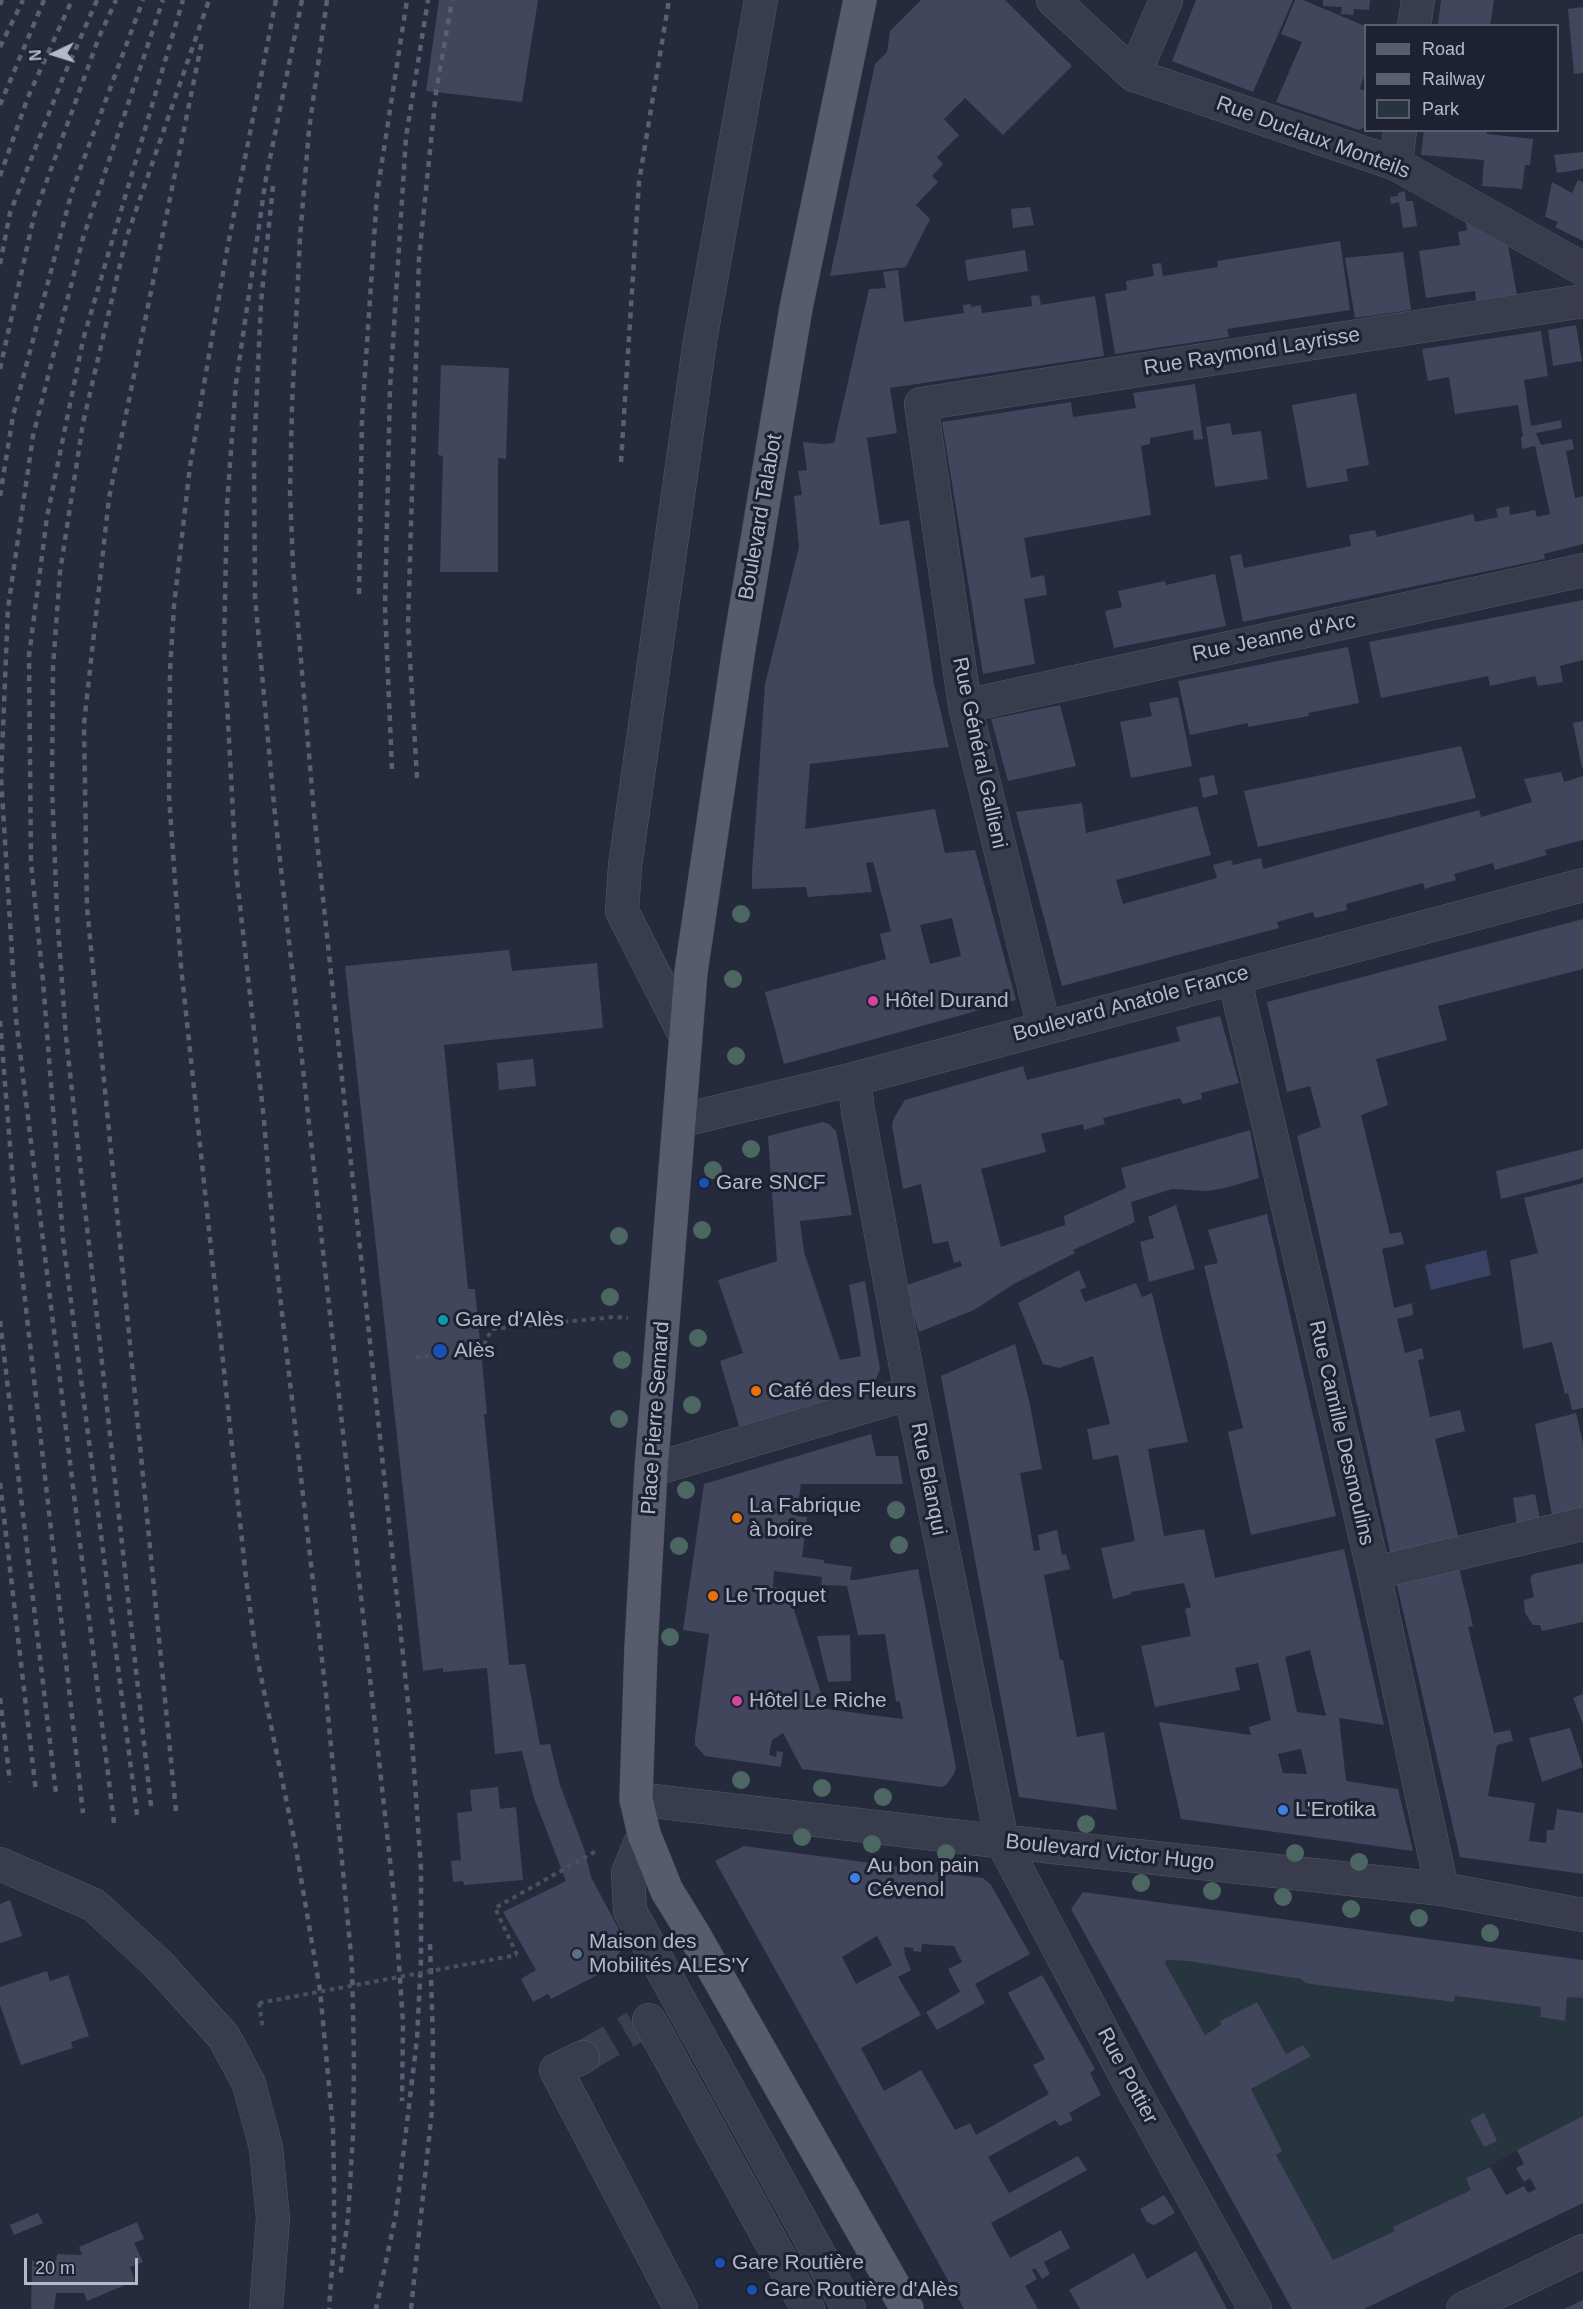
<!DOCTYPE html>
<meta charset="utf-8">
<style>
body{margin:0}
#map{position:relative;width:1583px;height:2309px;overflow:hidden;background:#252a3d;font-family:Helvetica,sans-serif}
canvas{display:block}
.legend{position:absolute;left:1364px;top:24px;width:195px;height:108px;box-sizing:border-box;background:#1e2132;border:2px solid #5a5d6e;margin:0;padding:8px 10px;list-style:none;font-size:18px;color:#b4b8c8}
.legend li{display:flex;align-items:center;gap:12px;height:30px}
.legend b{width:30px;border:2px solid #5a5d6e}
.north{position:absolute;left:24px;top:24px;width:60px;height:60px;-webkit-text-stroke:4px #1e2132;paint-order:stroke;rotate:266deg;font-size:16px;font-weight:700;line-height:24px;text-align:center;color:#b4b8c8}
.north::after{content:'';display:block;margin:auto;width:21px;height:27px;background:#b4b8c8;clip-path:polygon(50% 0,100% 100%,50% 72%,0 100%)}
.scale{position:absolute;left:24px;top:2258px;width:114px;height:27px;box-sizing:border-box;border:3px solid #b4b8c8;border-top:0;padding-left:8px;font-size:18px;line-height:21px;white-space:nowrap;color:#b4b8c8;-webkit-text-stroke:4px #1e2132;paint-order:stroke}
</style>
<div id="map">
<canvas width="1583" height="2309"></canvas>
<ul class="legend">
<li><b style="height:8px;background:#575b6d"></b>Road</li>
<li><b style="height:8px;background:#5b5f74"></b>Railway</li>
<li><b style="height:16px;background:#27363e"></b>Park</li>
</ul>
<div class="north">N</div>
<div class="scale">20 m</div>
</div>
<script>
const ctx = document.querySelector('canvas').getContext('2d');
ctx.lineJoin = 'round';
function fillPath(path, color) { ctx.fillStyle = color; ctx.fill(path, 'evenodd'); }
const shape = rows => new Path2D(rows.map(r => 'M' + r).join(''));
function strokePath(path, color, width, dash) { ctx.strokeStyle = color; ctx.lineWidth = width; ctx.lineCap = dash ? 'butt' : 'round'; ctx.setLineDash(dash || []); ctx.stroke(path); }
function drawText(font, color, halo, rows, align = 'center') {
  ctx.font = font + ' Helvetica,sans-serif'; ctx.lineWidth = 6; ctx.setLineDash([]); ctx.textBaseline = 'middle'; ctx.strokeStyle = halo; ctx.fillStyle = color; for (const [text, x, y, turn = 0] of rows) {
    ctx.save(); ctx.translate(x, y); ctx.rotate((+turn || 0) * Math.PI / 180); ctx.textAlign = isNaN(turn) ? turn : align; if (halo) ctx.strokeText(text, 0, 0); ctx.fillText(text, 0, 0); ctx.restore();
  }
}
fillPath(shape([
 [1166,1960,1188,1961,1301,1979,1317,1985,1453,2002,1455,1996,1541,2007,1540,2017,1564,2021,1567,1997,1583,1998,1583,2116,1466,2178,1471,2190,1394,2227,1395,2231,1333,2260,1276,2155,1281,2151,1251,2089,1310,2056,1303,2045,1286,2054,1257,2002,1220,2021,1221,2025,1205,2035,1165,1963]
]), '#27363e');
fillPath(shape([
 [1486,1250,1491,1275,1431,1290,1425,1265]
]), '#3b4365');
fillPath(shape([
 [439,0,538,0,522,102,426,91],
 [921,0,1005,0,1072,66,1003,135,965,98,944,119,959,135,937,157,943,164,932,176,938,182,916,205,930,219,906,267,830,276,875,64,887,52,890,31],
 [1196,0,1293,0,1253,92,1172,61],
 [1295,0,1303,0,1365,26,1365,72,1360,89,1365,91,1365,127,1359,130,1276,102,1302,42,1281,34],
 [1323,0,1370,0,1369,10,1354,9,1353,15,1341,14,1342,7,1323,6],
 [1441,0,1494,0,1490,26,1438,26],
 [1583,7,1583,73,1574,74,1568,9],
 [1424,130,1487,130,1487,134,1533,139,1530,165,1525,165,1522,189,1482,186,1484,160,1421,155],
 [1583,152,1583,169,1557,173,1554,155],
 [1578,180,1583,182,1583,241,1555,227,1558,222,1545,217,1552,182,1572,193],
 [1405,191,1406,201,1413,201,1417,226,1403,228,1399,202,1391,204,1390,197,1398,196,1398,193],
 [1030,207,1034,225,1013,228,1011,209],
 [1464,213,1507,240,1517,295,1476,301,1475,291,1426,298,1419,251,1460,245,1458,232,1467,230],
 [1340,241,1350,310,1227,329,1229,337,1115,354,1105,294,1127,290,1126,281,1154,276,1152,264,1161,263,1163,276,1218,267,1217,261],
 [1025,250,1028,271,968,281,965,260],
 [1403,252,1411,310,1355,318,1345,258],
 [898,270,904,322,964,313,963,305,971,304,971,307,981,305,982,313,1032,306,1031,296,1039,295,1041,305,1095,296,1104,356,890,388,897,433,867,438,880,525,909,520,934,684,949,747,810,764,805,829,935,809,945,853,975,850,1016,1000,784,1064,765,992,886,959,880,934,891,931,873,862,866,863,872,892,808,897,806,887,752,889,752,872,765,684,799,547,794,496,802,495,798,471,807,470,803,442,822,444,834,443,869,289,886,288,883,272],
 [952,918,961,956,930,964,920,925],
 [1576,325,1582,361,1553,366,1548,330],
 [1541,331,1548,376,1524,380,1531,426,1561,420,1562,428,1536,433,1541,445,1572,439,1574,449,1566,451,1575,498,1583,496,1583,544,1544,554,1545,559,1243,622,1230,556,1241,554,1244,568,1351,546,1349,535,1375,530,1377,537,1473,514,1475,522,1498,517,1496,509,1509,506,1510,515,1535,510,1537,517,1550,514,1535,446,1522,449,1521,437,1523,436,1518,405,1455,414,1449,377,1428,381,1422,349],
 [441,365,509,368,506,459,498,458,498,572,440,572,443,456,438,455],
 [1195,384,1203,439,1194,440,1193,430,1150,438,1150,444,1141,446,1151,515,1024,538,1031,578,1044,575,1047,595,1024,599,1035,664,983,674,942,422,1071,402,1073,417,1136,408,1133,393],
 [1356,393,1369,465,1346,469,1348,481,1307,488,1292,405],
 [1230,423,1232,435,1261,431,1268,479,1215,487,1206,427],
 [1215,574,1226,626,1114,648,1105,611,1122,607,1118,591,1165,581,1166,585],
 [1583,600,1583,660,1560,666,1563,682,1538,686,1535,676,1490,686,1488,676,1381,698,1369,642],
 [1348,647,1359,703,1308,713,1309,716,1248,727,1248,723,1190,735,1178,681],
 [1178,697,1192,766,1131,778,1120,722,1152,716,1149,703],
 [1060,705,1076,766,1008,781,991,719],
 [1583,721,1583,768,1582,768,1573,723],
 [1461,746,1476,798,1258,847,1244,791],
 [1561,772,1564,782,1583,776,1583,840,1545,850,1547,855,1495,870,1493,863,1454,874,1456,880,1431,887,1425,889,1423,883,1346,904,1347,910,1315,918,1313,912,1277,922,1279,928,1062,986,1016,812,1082,803,1086,833,1197,806,1211,855,1116,880,1123,904,1217,878,1213,865,1231,860,1233,865,1261,858,1263,869,1479,810,1481,817,1532,802,1524,779],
 [1214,775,1218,794,1203,798,1199,778],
 [1583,919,1583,969,1438,1006,1447,1040,1376,1059,1388,1105,1361,1115,1390,1234,1401,1232,1404,1244,1382,1249,1394,1308,1412,1303,1413,1315,1397,1319,1405,1353,1422,1348,1424,1359,1418,1360,1430,1417,1460,1410,1465,1431,1435,1439,1459,1539,1391,1556,1297,1136,1321,1127,1310,1086,1287,1092,1267,1002],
 [509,950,512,971,597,963,603,1028,444,1045,468,1289,475,1289,487,1414,484,1414,509,1665,525,1664,540,1745,550,1744,560,1785,584,1849,591,1877,623,1937,621,1950,615,1962,607,1970,551,1999,548,1994,533,2002,521,1979,536,1970,503,1912,566,1881,534,1798,522,1751,495,1754,487,1668,443,1672,443,1668,423,1671,345,966],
 [1220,1016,1239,1083,1201,1093,1202,1099,1183,1104,1180,1098,1103,1118,1105,1124,1084,1130,1083,1124,1041,1134,1046,1152,981,1169,1001,1247,1065,1225,1064,1216,1126,1188,1121,1168,1250,1130,1259,1178,1225,1188,1207,1191,1172,1189,1131,1202,1135,1222,1073,1250,1075,1253,1014,1284,974,1310,919,1332,904,1286,962,1266,960,1261,954,1263,948,1241,933,1244,921,1184,903,1189,892,1125,894,1118,905,1100,1023,1066,1027,1080,1180,1041,1176,1027],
 [533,1059,536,1086,499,1090,497,1063],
 [823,1122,829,1124,836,1131,852,1215,800,1221,804,1252,840,1360,861,1356,849,1285,865,1281,880,1369,876,1379,862,1391,742,1436,720,1361,743,1353,718,1280,777,1261,768,1136],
 [1583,1149,1583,1178,1501,1199,1496,1171],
 [1583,1183,1583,1408,1572,1410,1568,1393,1565,1394,1552,1342,1523,1349,1510,1260,1538,1253,1524,1198],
 [1176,1205,1195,1269,1149,1282,1140,1242,1154,1238,1148,1217],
 [1267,1214,1336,1516,1251,1535,1228,1432,1243,1428,1204,1266,1218,1263,1208,1230],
 [1079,1270,1086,1287,1080,1290,1085,1302,1136,1283,1142,1297,1152,1293,1188,1442,1148,1449,1164,1536,1204,1529,1215,1578,1344,1549,1384,1725,1339,1718,1346,1781,1398,1789,1413,1851,1181,1819,1159,1722,1251,1735,1249,1727,1271,1720,1258,1663,1235,1668,1240,1690,1155,1707,1141,1646,1191,1636,1185,1609,1191,1607,1184,1583,1131,1592,1131,1594,1113,1599,1101,1548,1135,1541,1118,1455,1093,1460,1087,1429,1110,1424,1093,1356,1059,1368,1043,1364,1018,1303],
 [1310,1650,1326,1716,1297,1712,1285,1657],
 [1301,1749,1307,1774,1283,1773,1278,1754],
 [1015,1344,1030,1405,1042,1469,1020,1473,1034,1551,1040,1550,1038,1535,1057,1530,1062,1555,1066,1554,1070,1569,1044,1575,1060,1660,1063,1660,1077,1737,1104,1732,1117,1810,1019,1797,941,1376],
 [1576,1413,1583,1443,1583,1510,1552,1516,1535,1424],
 [871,1434,876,1456,898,1456,903,1484,801,1484,796,1516,807,1517,802,1557,824,1560,824,1563,852,1567,850,1580,855,1580,918,1569,956,1768,954,1774,946,1785,942,1787,802,1769,783,1733,772,1740,769,1755,776,1757,777,1751,783,1752,781,1767,705,1756,695,1745,695,1738,709,1634,683,1630,704,1484],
 [774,1571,822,1577,821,1585,847,1586,858,1635,885,1634,896,1701,900,1702,903,1719,826,1709,794,1610,796,1590,773,1587],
 [1535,1494,1540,1519,1517,1525,1513,1498],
 [1458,1563,1473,1626,1468,1627,1494,1733,1510,1730,1513,1741,1497,1745,1488,1796,1535,1803,1529,1841,1546,1843,1547,1830,1554,1830,1557,1809,1583,1813,1583,1874,1460,1857,1395,1577],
 [1583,1563,1583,1622,1542,1631,1540,1625,1533,1625,1525,1613,1524,1600,1534,1597,1530,1578,1533,1574],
 [850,1635,851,1681,828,1682,817,1636],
 [1583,1694,1583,1724,1573,1698],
 [1570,1728,1583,1767,1542,1782,1529,1738],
 [498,1787,500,1809,516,1807,523,1880,464,1885,463,1881,453,1882,451,1861,461,1860,457,1813,472,1811,470,1790],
 [744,1846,983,1878,991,1885,1030,1954,975,1984,985,2003,937,2030,926,2012,960,1992,948,1969,962,1962,954,1946,922,1944,921,1952,913,1951,913,1948,904,1947,905,1955,911,1970,898,1977,921,2015,861,2048,884,2091,921,2070,955,2130,970,2123,976,2135,1049,2094,1033,2065,1045,2059,1008,1993,1042,1975,1095,2069,1090,2073,1101,2095,1069,2113,1073,2120,1060,2126,1055,2120,988,2157,1009,2193,1078,2156,1087,2170,991,2223,1010,2258,1061,2230,1070,2248,1044,2262,1050,2274,1042,2279,1035,2268,1032,2270,1037,2279,1025,2286,1038,2309,964,2309,715,1861],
 [877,1936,892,1965,856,1984,842,1957],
 [1083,1892,1583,1960,1583,1998,1567,1997,1565,2021,1540,2017,1541,2007,1455,1996,1454,2002,1317,1985,1306,1983,1301,1979,1188,1961,1166,1960,1165,1963,1205,2035,1221,2025,1220,2021,1257,2002,1286,2054,1303,2045,1311,2056,1251,2089,1282,2151,1276,2155,1333,2260,1395,2231,1393,2227,1471,2190,1466,2178,1490,2167,1506,2195,1524,2186,1528,2193,1536,2189,1530,2178,1524,2182,1516,2168,1524,2164,1517,2150,1583,2116,1583,2203,1364,2309,1292,2309,1071,1909],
 [10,1900,22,1936,0,1943,0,1904],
 [47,1971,50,1981,68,1975,89,2036,71,2042,73,2048,21,2065,0,2005,0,1987],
 [1484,2113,1497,2141,1484,2147,1470,2120],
 [1164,2195,1175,2213,1154,2225,1147,2222,1140,2209],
 [38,2213,43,2223,14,2235,10,2225],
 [137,2222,144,2239,134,2243,143,2262,130,2267,135,2281,87,2301,84,2293,56,2293,54,2309,31,2309,32,2261,56,2261,57,2254,82,2255,79,2247],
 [1196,2251,1227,2309,1080,2309,1069,2290,1134,2253,1147,2279],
 [1583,2300,1583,2309,1564,2309]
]), '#41465d');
strokePath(shape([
 [583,2057,635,2027]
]), '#3a3f52', 33, [33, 16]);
const minor = shape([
 [1053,0,1134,75,1396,164,1583,269],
 [1414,26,1418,0],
 [1134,75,1166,0],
 [1396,164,1400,130],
 [965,706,1583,570],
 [1234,977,1374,1573,1442,1889],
 [1044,1027,965,706,921,404,1583,301],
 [686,1037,622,911,625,866,700,341,761,0],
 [854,1079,858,1111,911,1393,1002,1841,1128,2080,1255,2309],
 [679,1121,854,1079,1583,885],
 [651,1470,911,1393],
 [1374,1573,1583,1524],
 [636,1799,961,1837,1442,1889,1583,1915],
 [644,1834,628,1873,630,1911,849,2309],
 [0,1864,94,1905,158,1964,224,2037,249,2084,266,2148,273,2218,266,2309],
 [649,2020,808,2309],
 [583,2057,556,2070,681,2309],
 [1463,2309,1583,2251]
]);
const major = shape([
 [860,0,796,308,739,648,691,972,651,1470,641,1648,636,1799,644,1834,667,1891,693,1933,907,2309]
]);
strokePath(minor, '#545768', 34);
strokePath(major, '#424556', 34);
strokePath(shape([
 [416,1357,481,1351,492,1329,614,1317,628,1318],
 [517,1955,495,1908,598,1850],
 [259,2003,263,2029]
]), '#45535b', 4, [4.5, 4.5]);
strokePath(minor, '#393c4d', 33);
strokePath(major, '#575b6d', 33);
strokePath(shape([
 [276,0,227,250,190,466,174,606,170,670,169,796,181,966,246,1578,255,1647,295,1843,320,1990,333,2129,334,2180,334,2241,329,2309],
 [302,0,266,178,236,383,227,505,224,646,236,870,264,1120,274,1244,326,1694,352,1965,354,2060,353,2135,348,2218,340,2278],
 [327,0,309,130,300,237,292,406,290,492,293,566,314,813,412,1740,421,1869,421,1960,417,2039,396,2214,376,2309],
 [0,5,2,0],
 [0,47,23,0],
 [0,105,44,0],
 [0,176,28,97,72,0],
 [273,186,261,302,254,454,255,597,274,805,395,1906,403,2023,402,2101],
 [0,264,10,213,62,80,97,0],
 [0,369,34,216,99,37,116,0],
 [621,462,639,182,669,0],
 [0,496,13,416,72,191,143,0],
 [359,594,362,418,377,194,407,0],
 [392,769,385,608,390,389,406,137,428,0],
 [417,778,408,626,419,258,436,92,452,0],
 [0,1021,16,1220,83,1813],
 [0,1321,56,1793],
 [0,1483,36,1792],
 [0,1698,10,1782],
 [151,1806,66,1037,57,913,52,787,53,667,60,572,83,423,126,239,209,0],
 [176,1811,87,908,84,724,109,498,202,41],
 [137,1815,63,1239,43,981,31,862,29,656,47,517,83,340,183,0],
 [114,1823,16,1019,1,777,8,608,33,436,83,238,163,0],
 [411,2309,432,2110,433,2042,430,1944]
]), '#5b5f74', 4.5, [6, 6]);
strokePath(shape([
 [259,2003,517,1955]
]), '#45535b', 4, [4.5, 4.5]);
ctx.fillStyle = '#4c6662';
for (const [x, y] of [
 [741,914],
 [733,979],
 [736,1056],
 [751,1149],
 [713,1170],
 [702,1230],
 [619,1236],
 [610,1297],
 [698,1338],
 [622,1360],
 [692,1405],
 [619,1419],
 [686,1490],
 [896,1510],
 [899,1545],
 [679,1546],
 [670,1637],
 [741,1780],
 [822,1788],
 [883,1797],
 [1086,1824],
 [802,1837],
 [872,1844],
 [946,1853],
 [1295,1853],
 [1359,1862],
 [1141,1883],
 [1212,1891],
 [1283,1897],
 [1351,1909],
 [1419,1918],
 [1490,1933]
]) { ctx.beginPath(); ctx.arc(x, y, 9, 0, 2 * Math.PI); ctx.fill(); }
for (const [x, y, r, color] of [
 [873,1001,6,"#d1479c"],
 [704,1183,6,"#1a4fb4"],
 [443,1320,6,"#0f9aa8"],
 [440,1351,8,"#1a4fb4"],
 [756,1391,6,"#e8710a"],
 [737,1518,6,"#e8710a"],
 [713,1596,6,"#e8710a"],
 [737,1701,6,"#d1479c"],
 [1283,1810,6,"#3f7fe0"],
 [855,1878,6,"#3f7fe0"],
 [577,1954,6,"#5c6f8a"],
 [720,2263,6,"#1a4fb4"],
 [752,2290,6,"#1a4fb4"]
]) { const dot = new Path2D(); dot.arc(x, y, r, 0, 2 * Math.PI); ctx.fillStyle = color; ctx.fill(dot); strokePath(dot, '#1e2132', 2); }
drawText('21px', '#b4b8c8', '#1e2132', [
 ["Rue Duclaux Monteils",1313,138,20],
 ["Rue Raymond Layrisse",1252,352,-9],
 ["Boulevard Talabot",761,517,-80],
 ["Rue Jeanne d'Arc",1274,638,-12],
 ["Rue Général Gallieni",979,753,78],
 ["Boulevard Anatole France",1131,1004,-15],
 ["Place Pierre Semard",656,1418,-86],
 ["Rue Camille Desmoulins",1341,1433,77],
 ["Rue Blanqui",928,1479,79],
 ["Boulevard Victor Hugo",1110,1853,6],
 ["Rue Pottier",1127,2076,62]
]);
drawText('21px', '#b4b8c8', '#1e2132', [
 ["Hôtel Durand",885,1001],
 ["Gare SNCF",716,1183],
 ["Gare d'Alès",455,1320],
 ["Alès",454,1351],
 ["Café des Fleurs",768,1391],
 ["La Fabrique",749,1506],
 ["à boire",749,1530],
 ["Le Troquet",725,1596],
 ["Hôtel Le Riche",749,1701],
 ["L'Erotika",1295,1810],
 ["Au bon pain",867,1866],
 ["Cévenol",867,1890],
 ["Maison des",589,1942],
 ["Mobilités ALES'Y",589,1966],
 ["Gare Routière",732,2263],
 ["Gare Routière d'Alès",764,2290]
], 'left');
</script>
